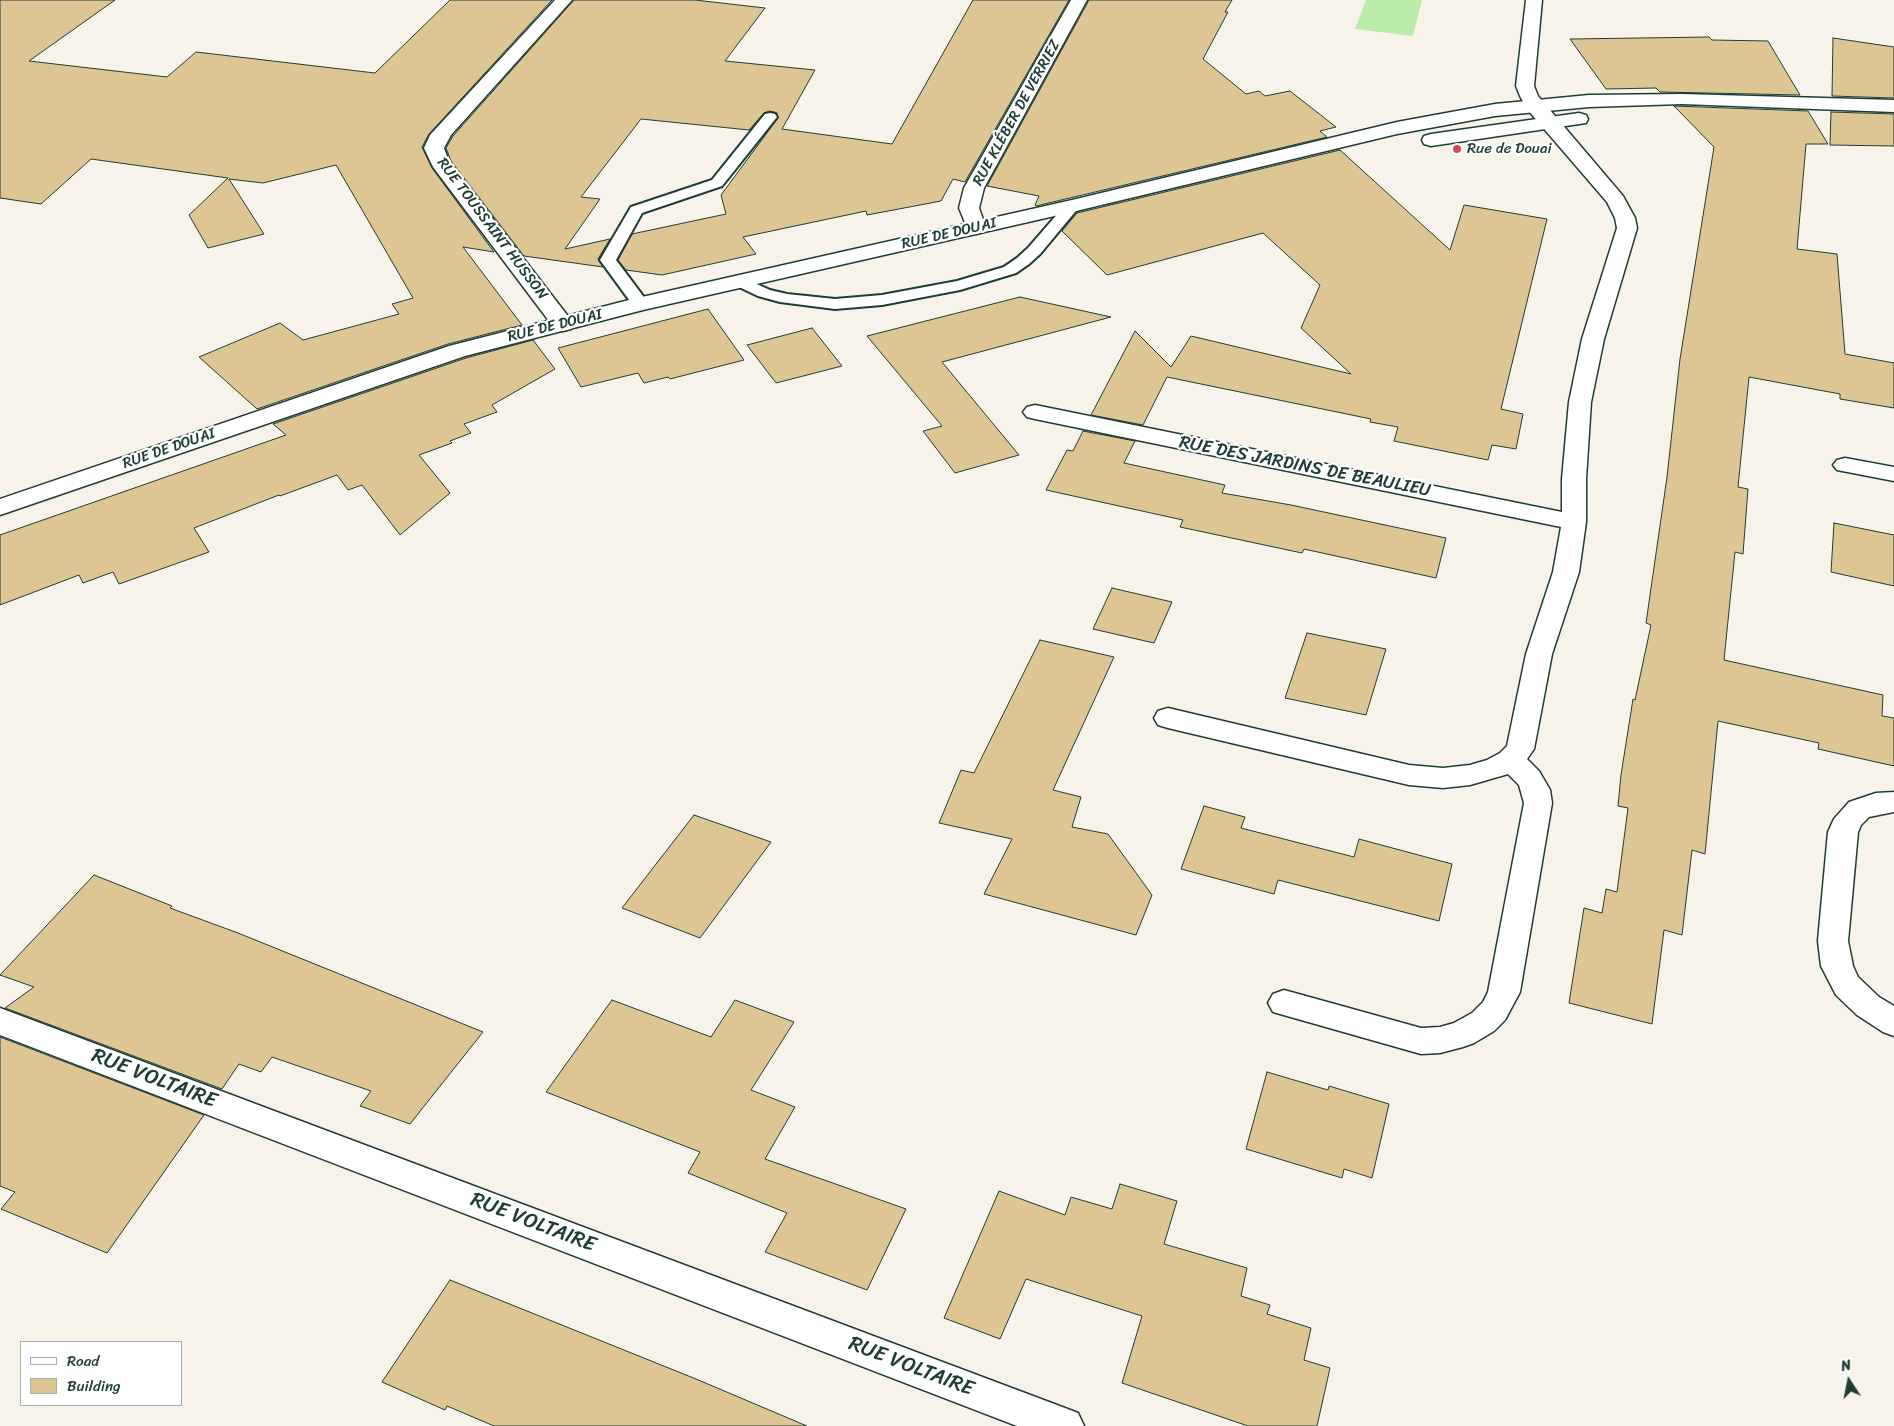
<!DOCTYPE html>
<meta charset="utf-8">
<style>
body{margin:0}
#map{position:relative;width:1894px;height:1426px;overflow:hidden;background:#f8f3ea;font-family:Sriracha,sans-serif}
canvas{display:block}
.legend{position:absolute;left:20px;top:1341px;width:162px;height:65px;box-sizing:border-box;background:#fff;border:1px solid #a5b1ae;margin:0;padding:6px 9px;list-style:none;font-size:15px;color:#1f3d34}
.legend li{display:flex;align-items:center;gap:10px;height:25px}
.legend b{width:25px;border:1px solid #a5b1ae}
.north{position:absolute;left:1824px;top:1356px;width:50px;height:50px;-webkit-text-stroke:4px #fff;paint-order:stroke;rotate:349deg;font-size:14px;font-weight:700;line-height:20px;text-align:center;color:#1f3d34}
.north::after{content:'';display:block;margin:auto;width:18px;height:22px;background:#1f3d34;clip-path:polygon(50% 0,100% 100%,50% 72%,0 100%)}
</style>
<div id="map">
<canvas width="1894" height="1426"></canvas>
<ul class="legend">
<li><b style="height:6px;background:#fff"></b>Road</li>
<li><b style="height:14px;background:#ddc594"></b>Building</li>
</ul>
<div class="north">N</div>
</div>
<script>
const ctx = document.querySelector('canvas').getContext('2d');
ctx.lineJoin = 'round';
function fillPath(path, color) { ctx.fillStyle = color; ctx.fill(path, 'evenodd'); }
const shape = rows => new Path2D(rows.map(r => 'M' + r).join(''));
function strokePath(path, color, width, dash) { ctx.strokeStyle = color; ctx.lineWidth = width; ctx.lineCap = dash ? 'butt' : 'round'; ctx.setLineDash(dash || []); ctx.stroke(path); }
function drawText(font, color, halo, rows, align = 'center') {
  ctx.font = font + ' Sriracha,sans-serif'; ctx.lineWidth = 4.5; ctx.setLineDash([]); ctx.textBaseline = 'middle'; ctx.strokeStyle = halo; ctx.fillStyle = color; for (const [text, x, y, turn = 0] of rows) {
    ctx.save(); ctx.translate(x, y); ctx.rotate((+turn || 0) * Math.PI / 180); ctx.textAlign = isNaN(turn) ? turn : align; if (halo) ctx.strokeText(text, 0, 0); ctx.fillText(text, 0, 0); ctx.restore();
  }
}
fillPath(shape([
 [1366,0,1422,0,1413,36,1355,29]
]), '#bbecab');
const building = shape([
 [0,0,115,0,29,61,167,77,196,52,375,73,450,0,552,0,429,134,422,147,432,168,494,252,463,247,522,325,448,344,257,409,199,357,280,323,303,340,399,314,392,304,413,298,336,165,263,183,229,179,264,234,208,248,189,215,228,178,91,159,41,204,0,198,0,0],
 [574,0,695,0,765,8,725,61,815,70,782,129,892,144,973,0,1069,0,965,182,953,179,941,201,867,215,866,211,743,237,756,254,662,275,626,270,618,260,632,234,726,214,721,195,778,118,777,113,770,111,764,113,749,130,641,119,581,197,600,199,565,249,610,239,598,259,603,267,524,256,451,161,446,148,453,136,574,0],
 [1089,0,1232,0,1225,12,1228,12,1203,59,1246,94,1259,91,1265,96,1290,91,1336,127,1320,131,1327,137,1036,206,1035,205,1039,196,987,186,1089,0],
 [1709,37,1712,40,1768,41,1800,95,1660,92,1656,88,1606,89,1570,39,1709,37],
 [1833,38,1894,47,1894,98,1832,96,1833,38],
 [1674,106,1808,111,1828,144,1806,144,1797,249,1837,254,1845,354,1894,363,1894,408,1840,399,1840,394,1749,377,1738,487,1748,489,1743,554,1735,552,1724,660,1883,695,1882,716,1894,718,1894,766,1818,749,1819,743,1718,721,1705,854,1692,850,1682,935,1664,930,1652,1024,1569,1003,1584,908,1602,913,1606,889,1617,892,1628,808,1618,806,1621,775,1633,699,1635,700,1651,625,1646,623,1667,477,1680,359,1714,147,1674,106],
 [1831,112,1894,114,1894,146,1830,145,1831,112],
 [1340,150,1450,250,1464,205,1547,219,1501,409,1523,414,1516,449,1492,445,1488,460,1394,441,1398,427,1370,422,1371,419,1167,377,1143,425,1091,415,1135,331,1171,367,1191,336,1351,374,1301,328,1320,285,1263,233,1107,275,1062,231,1077,213,1340,150],
 [1020,297,1111,317,942,362,1019,455,955,473,923,431,942,426,867,336,1020,297],
 [708,309,744,360,670,379,668,377,644,383,638,373,581,387,558,348,708,309],
 [812,328,842,366,776,383,747,345,812,328],
 [533,340,555,369,492,405,497,412,464,424,471,433,450,441,452,443,419,455,450,493,400,535,362,485,348,490,337,475,280,496,279,495,194,528,209,552,119,584,113,572,83,583,79,575,0,605,0,535,286,435,273,424,466,358,533,340],
 [1083,431,1135,441,1124,463,1225,485,1222,493,1291,505,1446,538,1436,578,1304,549,1302,553,1180,527,1183,520,1046,490,1067,450,1073,451,1083,431],
 [1834,523,1894,535,1894,586,1831,572,1834,523],
 [1112,588,1172,602,1154,643,1093,629,1112,588],
 [1307,633,1386,649,1366,715,1285,698,1307,633],
 [1040,640,1114,657,1053,790,1081,797,1072,827,1108,834,1152,895,1136,935,984,894,1012,839,939,823,961,770,974,773,1040,640],
 [1204,806,1245,817,1241,828,1354,857,1359,839,1452,864,1439,921,1278,880,1274,894,1181,869,1204,806],
 [694,815,771,842,700,938,622,908,694,815],
 [94,875,172,906,170,908,238,933,483,1032,410,1124,360,1106,371,1091,272,1057,261,1072,239,1064,222,1089,5,1008,34,987,0,975,94,875],
 [612,1000,711,1037,735,1000,794,1022,751,1090,795,1107,765,1159,906,1209,867,1290,765,1252,787,1213,688,1173,700,1152,546,1092,612,1000],
 [0,1037,204,1115,107,1253,1,1209,15,1192,0,1186,0,1037],
 [1267,1072,1328,1090,1329,1086,1389,1104,1372,1178,1344,1169,1342,1178,1246,1149,1267,1072],
 [1120,1184,1177,1201,1164,1244,1247,1268,1241,1296,1270,1305,1267,1314,1311,1328,1304,1360,1330,1368,1317,1426,1248,1426,1122,1383,1142,1316,1026,1279,1000,1339,944,1318,999,1191,1065,1215,1071,1197,1112,1209,1120,1184],
 [450,1280,696,1379,807,1426,494,1426,447,1406,445,1410,382,1382,450,1280]
]);
fillPath(building, '#ddc594');
strokePath(building, '#1f3d34', 1);
const lane = shape([
 [770,113,775,114,777,117,722,186,642,213,616,260,649,304,647,308,641,309,635,308,600,260,631,207,712,180,765,114,770,113],
 [1072,201,1077,203,1080,206,1040,254,1029,264,1016,273,960,290,882,305,835,309,780,302,758,296,735,285,733,282,735,279,741,277,770,290,787,294,835,299,882,295,957,281,1004,267,1017,258,1028,248,1067,203,1072,201]
]);
const street = shape([
 [555,0,572,0,451,135,444,148,449,162,574,324,571,329,563,331,555,329,433,167,424,148,430,135,555,0],
 [1071,0,1087,0,984,188,979,208,986,228,983,232,976,234,969,232,959,208,964,188,1071,0],
 [1526,0,1542,0,1534,86,1538,96,1623,196,1635,218,1637,228,1604,339,1591,402,1586,479,1586,522,1579,572,1552,654,1534,749,1527,759,1539,771,1546,783,1550,790,1552,803,1520,992,1505,1020,1494,1031,1474,1043,1463,1047,1440,1053,1421,1054,1273,1012,1268,1003,1273,994,1284,990,1421,1028,1440,1027,1454,1023,1472,1013,1483,1002,1488,992,1524,803,1519,785,1508,774,1470,785,1443,788,1409,785,1168,728,1158,725,1154,718,1158,711,1168,708,1409,765,1443,768,1470,765,1487,760,1500,753,1507,746,1526,654,1553,572,1561,527,1035,419,1027,417,1023,412,1027,407,1035,405,1562,512,1562,479,1569,402,1582,339,1617,228,1615,218,1607,202,1527,109,1520,96,1516,86,1526,0],
 [1845,458,1894,467,1894,481,1837,470,1833,465,1837,460,1845,458],
 [1894,792,1894,812,1869,817,1861,825,1858,832,1848,941,1853,966,1858,977,1879,997,1894,1006,1894,1036,1883,1032,1857,1015,1836,995,1821,966,1818,941,1828,832,1834,819,1849,802,1876,793,1894,792],
 [0,1008,1065,1408,1078,1413,1084,1426,1017,1426,0,1035,0,1008]
]);
const secondary = shape([
 [1682,94,1894,100,1894,112,1682,104,1589,107,1495,116,1397,134,1072,212,643,310,465,356,0,515,0,499,449,346,633,299,1072,200,1397,122,1495,104,1589,95,1682,94],
 [1579,113,1586,115,1588,119,1586,123,1431,146,1424,144,1422,140,1424,136,1431,134,1579,113]
]);
strokePath(lane, '#1f3d34', 4);
strokePath(street, '#1f3d34', 3);
strokePath(secondary, '#1f3d34', 3);
fillPath(lane, '#fff');
fillPath(street, '#fff');
fillPath(secondary, '#fff');
for (const [x, y, r, color] of [
 [1457,149,5,"#d1495b"]
]) { const dot = new Path2D(); dot.arc(x, y, r, 0, 2 * Math.PI); ctx.fillStyle = color; ctx.fill(dot); strokePath(dot, '#fff', 2); }
drawText('15px', '#1f3d34', '#fff', [
 ["RUE KLÉBER DE VERRIEZ",1017,113,-61],
 ["RUE TOUSSAINT HUSSON",492,229,53],
 ["RUE DE DOUAI",949,234,-13],
 ["RUE DE DOUAI",555,326,-14],
 ["RUE DE DOUAI",169,449,-19]
]);
drawText('15px', '#1f3d34', '#fff', [
 ["Rue de Douai",1467,149]
], 'left');
drawText('18px', '#1f3d34', '#fff', [
 ["RUE DES JARDINS DE BEAULIEU",1305,467,11]
]);
drawText('21px', '#1f3d34', '#fff', [
 ["RUE VOLTAIRE",154,1079,21],
 ["RUE VOLTAIRE",533,1223,21],
 ["RUE VOLTAIRE",911,1367,21]
]);
</script>
